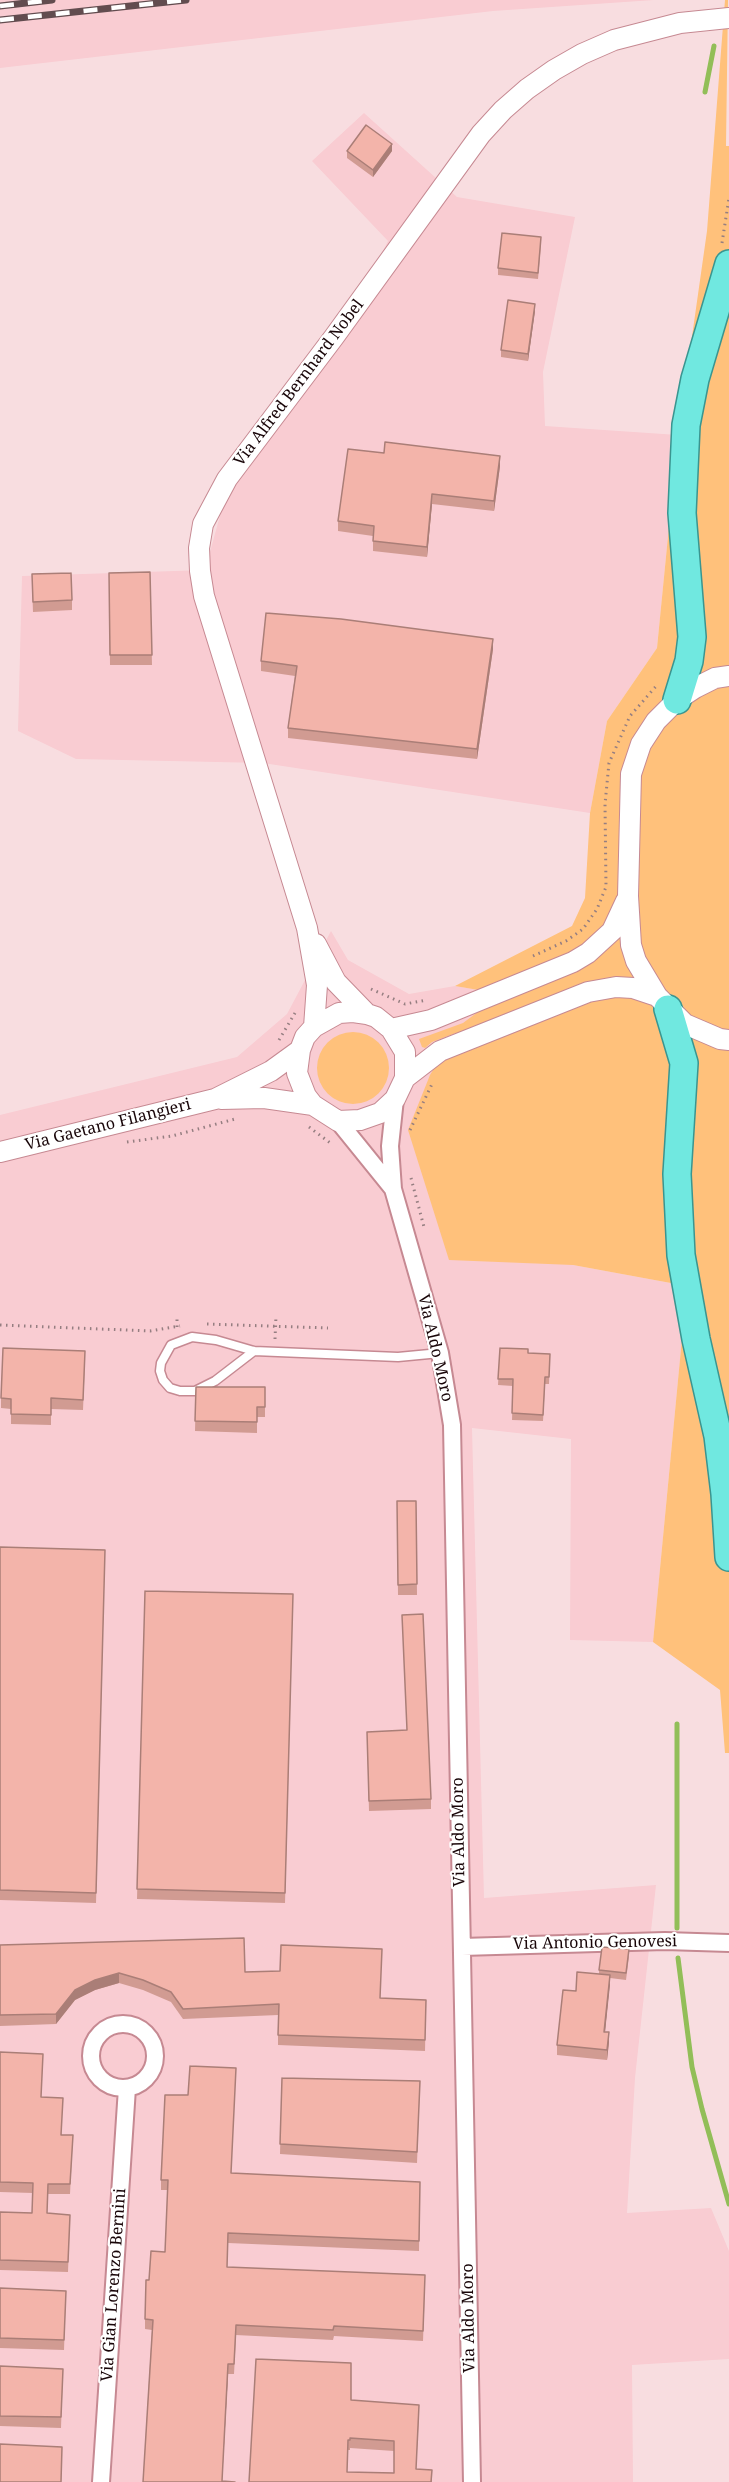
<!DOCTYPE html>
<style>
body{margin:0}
canvas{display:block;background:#f8dde0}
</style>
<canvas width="729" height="2482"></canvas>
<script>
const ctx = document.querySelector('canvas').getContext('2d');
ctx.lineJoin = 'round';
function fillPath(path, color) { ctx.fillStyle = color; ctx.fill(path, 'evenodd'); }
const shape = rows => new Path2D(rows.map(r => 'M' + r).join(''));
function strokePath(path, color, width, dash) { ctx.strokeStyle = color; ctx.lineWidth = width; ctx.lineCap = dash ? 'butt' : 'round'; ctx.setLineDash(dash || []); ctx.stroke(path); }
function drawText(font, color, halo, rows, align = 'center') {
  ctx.font = font + ' "Noto Serif",serif'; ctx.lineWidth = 4.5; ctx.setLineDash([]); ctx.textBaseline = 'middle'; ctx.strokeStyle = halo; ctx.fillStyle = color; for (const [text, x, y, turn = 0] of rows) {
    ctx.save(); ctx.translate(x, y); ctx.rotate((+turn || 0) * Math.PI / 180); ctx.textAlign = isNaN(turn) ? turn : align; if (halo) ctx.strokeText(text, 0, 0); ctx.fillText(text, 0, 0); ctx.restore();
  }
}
fillPath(shape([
 [0,0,654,0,493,11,0,68],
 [364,113,457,197,575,217,543,372,545,426,678,435,657,648,607,721,590,813,263,763,76,759,18,731,22,576,205,570,221,512,254,448,353,310,388,241,312,161],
 [331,931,348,960,409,994,455,986,503,994,573,1265,687,1286,653,1642,570,1640,571,1439,472,1428,484,1898,656,1885,635,2078,627,2213,711,2208,729,2251,729,2359,632,2365,633,2482,0,2482,0,1115,237,1057,287,1014]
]), '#f9ccd2');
fillPath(shape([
 [725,0,728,0,726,146,729,146,729,1753,725,1753,720,1690,653,1642,687,1286,573,1265,449,1260,408,1130,430,1075,456,1033,432,1042,425,1048,422,1047,419,1039,463,1023,502,994,455,986,572,926,585,898,590,813,607,721,657,648,678,435,707,231],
 '317 1068a36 36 0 1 1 72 0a36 36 0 1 1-72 0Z'
]), '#ffc17b');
strokePath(shape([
 [705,92,714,46],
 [677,1928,677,1724],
 [678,1958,692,2067,702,2109,729,2204]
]), '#92be58', 5);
const service = shape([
 [254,1351,215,1381,195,1391,180,1391,170,1388,163,1380,160,1371,161,1363,171,1345,192,1337,216,1340,254,1351,398,1357,440,1353]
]);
const minor = shape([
 [395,1099,390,1146,393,1189,440,1353,452,1425,472,2482],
 [338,1121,393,1189],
 [462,1947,665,1941,729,1943],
 '91 2056a32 32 0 1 1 64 0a32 32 0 1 1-64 0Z',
 [101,2482,127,2088]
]);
const tertiary = shape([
 [729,676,715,678,695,688,677,700,656,721,641,744,631,774,628,896,631,945,636,961,657,996,685,1024,720,1039,729,1040],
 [316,944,336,982,367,1014],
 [314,1027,317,985,307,928,204,596,200,571,199,548,203,524,227,479,334,337,481,134,503,110,527,89,554,70,582,54,614,40,680,23,729,18],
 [391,1029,431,1020,573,962,588,953,612,931,626,901],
 [405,1078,440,1051,588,992,616,987,633,988,657,996],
 [221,1099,264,1098,313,1105],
 [0,1152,215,1099,271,1071,300,1050,305,1037,314,1027,339,1013,353,1012,367,1014,376,1017,391,1029,405,1052,405,1078,395,1099,380,1113,360,1120,338,1121,313,1105,306,1096,297,1073,300,1050]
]);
const trunk = shape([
 [677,700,689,661,692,637,682,513,686,425,695,379,729,264],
 [668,1009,684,1063,677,1174,681,1255,696,1339,718,1436,725,1494,729,1557]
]);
strokePath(service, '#c68992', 11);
strokePath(minor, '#c68992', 20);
strokePath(tertiary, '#c68992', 22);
strokePath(trunk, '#3a9590', 30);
strokePath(shape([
 [722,243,729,198],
 [533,956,566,941,583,929,597,909,606,887,605,804,609,763,630,716,658,684],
 [371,989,405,1004,427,1000],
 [279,1040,295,1013],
 [309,1127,333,1145],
 [410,1130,433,1082],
 [127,1142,172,1136,235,1119],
 [411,1178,424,1227],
 [207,1324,328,1328],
 [0,1325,150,1331,180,1326],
 [177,1327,177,1317],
 [275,1339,276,1316]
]), '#957e81', 3, [1.5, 4.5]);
strokePath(service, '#fff', 8);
strokePath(minor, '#fff', 16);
strokePath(tertiary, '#fff', 20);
strokePath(trunk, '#70e8e0', 27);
const rail = shape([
 [0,6,52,0],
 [0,20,186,0]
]);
strokePath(rail, '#624c4f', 7);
strokePath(rail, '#fff', 4.5, [14]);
fillPath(shape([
 [347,151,392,151,373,177,347,158],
 [541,244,538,279,498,275,498,268],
 [535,311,528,361,501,357,501,350],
 [384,453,500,466,494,511,432,504,427,557,373,551,373,536,338,531,338,521],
 [150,572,152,665,110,665,109,573],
 [32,584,72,600,72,610,33,612],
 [493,649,477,759,288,738,288,728,295,676,261,671,261,661],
 [500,1348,528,1353,550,1354,549,1384,545,1384,543,1421,512,1420,513,1386,498,1385],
 [85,1361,83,1410,51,1409,51,1425,11,1424,11,1409,1,1408,1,1398],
 [196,1387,265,1387,265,1417,257,1417,257,1433,195,1431],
 [397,1501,416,1501,417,1595,398,1595],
 [0,1547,105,1550,96,1903,0,1900],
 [145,1591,293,1594,285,1903,137,1899],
 [367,1732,431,1799,431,1809,369,1811],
 [0,1945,245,1972,380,1998,426,2000,425,2051,278,2045,278,2015,183,2019,171,2002,143,1990,119,1983,95,1990,75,2000,56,2024,0,2026],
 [629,1956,626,1980,610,1978,605,2032,609,2042,607,2060,557,2055,557,2045,576,1991,599,1974,599,1970],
 [0,2052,41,2097,62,2135,73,2135,70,2194,48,2194,47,2214,70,2215,68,2272,0,2270,0,2212,32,2213,33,2193,0,2192],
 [282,2078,420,2081,417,2163,280,2154],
 [232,2173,420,2182,419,2251,228,2243,227,2267,425,2285,423,2341,334,2336,333,2340,236,2335,234,2374,228,2374,222,2481,143,2482,152,2330,145,2329,145,2319,149,2280,165,2252,168,2190,161,2190,161,2180],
 [0,2288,66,2291,64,2350,0,2348],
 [0,2366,63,2369,61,2428,0,2426],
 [351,2400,419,2415,416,2469,432,2470,432,2482,249,2482],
 [350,2448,394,2451,394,2473,347,2472,348,2450,350,2450]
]), '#d19b92');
fillPath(shape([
 [392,144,392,151,373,177,373,170],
 [535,304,535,311,528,361,528,354],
 [500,456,500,466,494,511,494,501],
 [432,494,432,504,427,557,427,547],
 [493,639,493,649,477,759,477,749],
 [119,1973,119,1983,95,1990,75,2000,56,2024,56,2014,75,1990,95,1980],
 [610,1975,610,1985,604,2042,604,2032],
 [609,2032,609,2042,607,2060,607,2050],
 [228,2364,228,2374,222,2482]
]), '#aa7e77');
const building = shape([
 [366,125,392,144,373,170,347,151,366,125],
 [502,233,541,237,538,273,498,268,502,233],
 [508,300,535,304,528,354,501,350,508,300],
 [385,442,500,456,494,501,432,494,427,547,373,541,374,526,338,521,348,449,384,453,385,442],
 [150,572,152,655,110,655,109,573,150,572],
 [71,573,72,600,33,602,32,574,71,573],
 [266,613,341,619,493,639,477,749,288,728,297,666,261,661,266,613],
 [3,1348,85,1351,83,1400,51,1398,51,1415,11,1414,11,1399,1,1398,3,1348],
 [500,1348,528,1349,528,1353,550,1354,549,1377,545,1377,543,1415,512,1413,513,1379,498,1379,500,1348],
 [196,1387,265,1387,265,1407,257,1407,257,1422,195,1421,196,1387],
 [397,1501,416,1501,417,1584,398,1585,397,1501],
 [0,1547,105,1550,96,1893,0,1890,0,1547],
 [145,1591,293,1594,285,1893,137,1889,145,1591],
 [423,1614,431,1799,369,1801,367,1732,407,1730,402,1615,423,1614],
 [244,1938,245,1972,280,1971,281,1945,382,1949,380,1998,426,2000,425,2040,278,2035,279,2004,183,2009,171,1992,143,1980,119,1973,95,1980,75,1990,56,2014,0,2015,0,1945,244,1938],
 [602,1947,629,1949,626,1973,599,1970,602,1947],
 [577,1972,610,1975,604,2032,609,2032,607,2050,557,2045,563,1990,576,1991,577,1972],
 [0,2052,43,2054,41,2097,63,2098,61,2135,73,2135,70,2184,48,2184,47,2213,70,2215,68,2262,0,2260,0,2212,32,2213,33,2183,0,2182,0,2052],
 [190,2066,236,2068,231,2173,420,2182,419,2241,228,2233,227,2267,425,2275,423,2331,334,2326,333,2330,236,2325,234,2364,228,2364,222,2481,235,2482,143,2482,153,2320,145,2319,146,2280,149,2280,151,2251,165,2252,168,2180,161,2180,165,2095,188,2095,190,2066],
 [282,2078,420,2081,417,2152,280,2144,282,2078],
 [0,2288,66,2291,64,2340,0,2338,0,2288],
 [256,2359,351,2363,351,2400,419,2405,416,2469,432,2470,431,2482,249,2482,256,2359],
 [350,2438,394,2441,394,2473,347,2472,348,2440,350,2440,350,2438],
 [0,2366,63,2369,61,2417,0,2416,0,2366],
 [0,2444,62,2447,61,2482,0,2482,0,2444]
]);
fillPath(building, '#f3b4aa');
strokePath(building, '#aa7e77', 1.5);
drawText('16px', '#180508', '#fff', [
 ["Via Alfred Bernhard Nobel",299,383,-53],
 ["Via Gaetano Filangieri",108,1125,-14],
 ["Via Aldo Moro",435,1348,77],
 ["Via Aldo Moro",459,1832,-91],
 ["Via Antonio Genovesi",595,1943,-1],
 ["Via Gian Lorenzo Bernini",114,2285,-86],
 ["Via Aldo Moro",469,2318,-91]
]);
</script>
